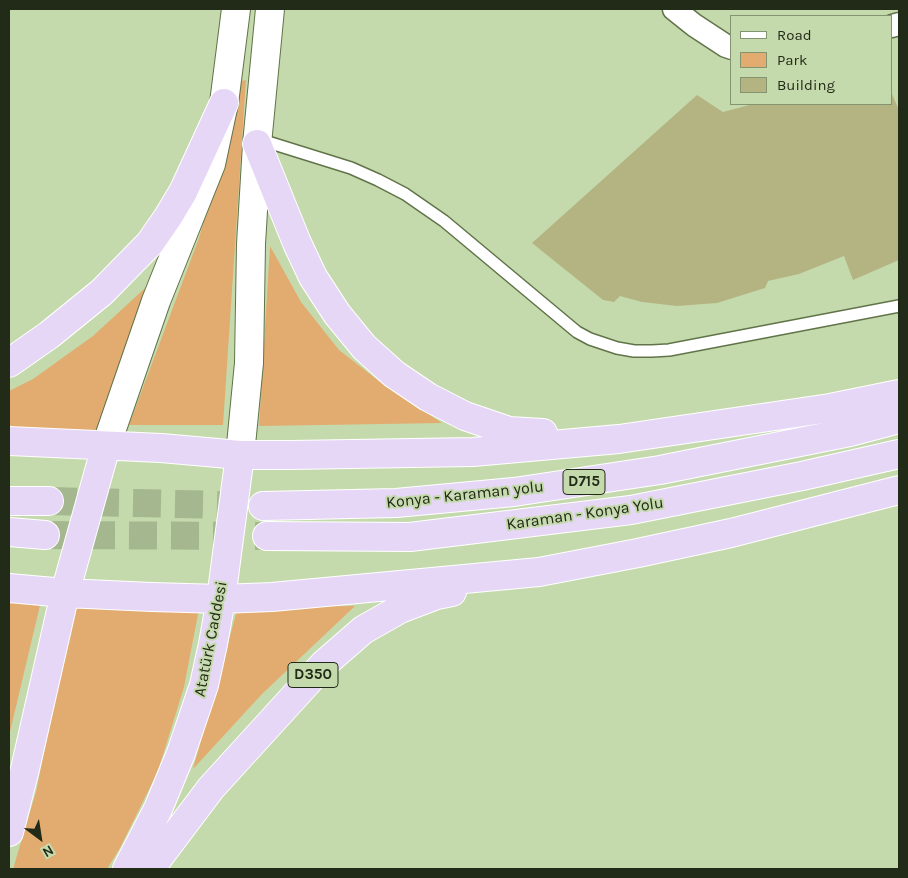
<!DOCTYPE html>
<meta charset="utf-8">
<style>
body{margin:0}
#map{position:relative;width:908px;height:878px;overflow:hidden;background:#c5daac;font-family:Karla,sans-serif}
canvas{display:block}
.frame{position:absolute;inset:0;border:10px solid #222a18;pointer-events:none}
.legend{position:absolute;left:730px;top:15px;width:162px;height:90px;box-sizing:border-box;background:#c5daac;border:1px solid #849471;margin:0;padding:6px 9px;list-style:none;font-size:15px;color:#222a18}
.legend li{display:flex;align-items:center;gap:10px;height:25px}
.legend b{width:25px;border:1px solid #849471}
.north{position:absolute;left:15px;top:813px;width:50px;height:50px;-webkit-text-stroke:4px #c5daac;paint-order:stroke;rotate:149deg;font-size:14px;font-weight:700;line-height:20px;text-align:center;color:#222a18}
.north::after{content:'';display:block;margin:auto;width:18px;height:22px;background:#222a18;clip-path:polygon(50% 0,100% 100%,50% 72%,0 100%)}
</style>
<div id="map">
<canvas width="908" height="878"></canvas>
<div class="frame"></div>
<ul class="legend">
<li><b style="height:6px;background:#fff"></b>Road</li>
<li><b style="height:14px;background:#e2ab6f"></b>Park</li>
<li><b style="height:14px;background:#b4b482"></b>Building</li>
</ul>
<div class="north">N</div>
</div>
<script>
const ctx = document.querySelector('canvas').getContext('2d');
ctx.lineJoin = 'round';
function fillPath(path, color) { ctx.fillStyle = color; ctx.fill(path, 'evenodd'); }
const shape = rows => new Path2D(rows.map(r => 'M' + r).join(''));
function strokePath(path, color, width, dash) { ctx.strokeStyle = color; ctx.lineWidth = width; ctx.lineCap = dash ? 'butt' : 'round'; ctx.setLineDash(dash || []); ctx.stroke(path); }
function drawText(font, color, halo, rows, align = 'center') {
  ctx.font = font + ' Karla,sans-serif'; ctx.lineWidth = 4; ctx.setLineDash([]); ctx.textBaseline = 'middle'; ctx.strokeStyle = halo; ctx.fillStyle = color; for (const [text, x, y, turn = 0] of rows) {
    ctx.save(); ctx.translate(x, y); ctx.rotate((+turn || 0) * Math.PI / 180); ctx.textAlign = isNaN(turn) ? turn : align; if (halo) ctx.strokeText(text, 0, 0); ctx.fillText(text, 0, 0); ctx.restore();
  }
}
fillPath(shape([
 [246,80,223,425,129,425,199,238,216,178,237,82],
 [270,246,301,302,339,350,384,385,442,423,259,426],
 [168,267,108,437,9,432,9,391,33,379,93,336],
 [9,597,41,601,9,736],
 [74,603,199,609,184,687,158,771,120,848,107,869,13,869,36,792],
 [355,606,262,694,193,769,238,607]
]), '#e2ab6f');
fillPath(shape([
 [892,94,899,110,899,260,853,280,844,256,799,274,768,281,765,288,717,303,677,306,642,302,620,296,614,302,603,300,532,243,697,95,723,112,753,104,892,104]
]), '#b4b482');
strokePath(shape([
 [49,501,263,506],
 [45,535,267,536]
]), '#a4b78e', 28, [28, 14]);
const service = shape([
 [258,139,351,168,378,180,405,194,444,221,577,332,590,339,617,348,634,351,652,351,669,350,899,306]
]);
const minor = shape([
 [674,9,694,25,726,46,732,48],
 [892,26,899,24]
]);
const secondary = shape([
 [106,446,156,301,211,164,224,103,236,9],
 [240,455,249,363,251,244,257,144,270,9]
]);
const trunk = shape([
 [257,144,297,243,313,277,337,314,364,347,394,374,428,397,465,416,509,431,543,433],
 [9,363,49,335,102,292,150,243,168,217,183,192,224,103],
 [9,441,161,448,240,455,291,455,473,452,619,439,830,408,899,394],
 [9,501,49,501],
 [263,506,396,503,514,492,660,470,850,432,899,419],
 [9,532,45,535],
 [267,536,410,537,631,510,802,476,899,454],
 [9,588,65,593,152,597,221,599,272,597,539,572,638,553,731,533,899,490],
 [9,832,25,769,65,593,106,446],
 [127,869,158,809,181,753,204,685,213,644,221,599,240,455],
 [150,869,211,788,324,664,363,630,400,609,437,595,452,592]
]);
strokePath(service, '#617449', 14);
strokePath(minor, '#617449', 25);
strokePath(secondary, '#617449', 30);
strokePath(trunk, '#fff', 30);
strokePath(service, '#fff', 11);
strokePath(minor, '#fff', 22);
strokePath(secondary, '#fff', 28);
strokePath(trunk, '#e7d7f7', 28);
for (const [x, y, w] of [
 [584,482,42],
 [313,675,50]
]) { const box = new Path2D(); box.roundRect(x - w / 2, y - 12.5, w, 25, 4); ctx.fillStyle = '#c5daac'; ctx.fill(box); strokePath(box, '#222a18', 1); }
drawText('bold 15px', '#222a18', null, [
 ["D715",584,482],
 ["D350",313,675]
]);
drawText('16px', '#222a18', '#c5daac', [
 ["Konya - Karaman yolu",465,495,-6],
 ["Karaman - Konya Yolu",585,514,-8],
 ["Atatürk Caddesi",211,639,-79]
]);
</script>
